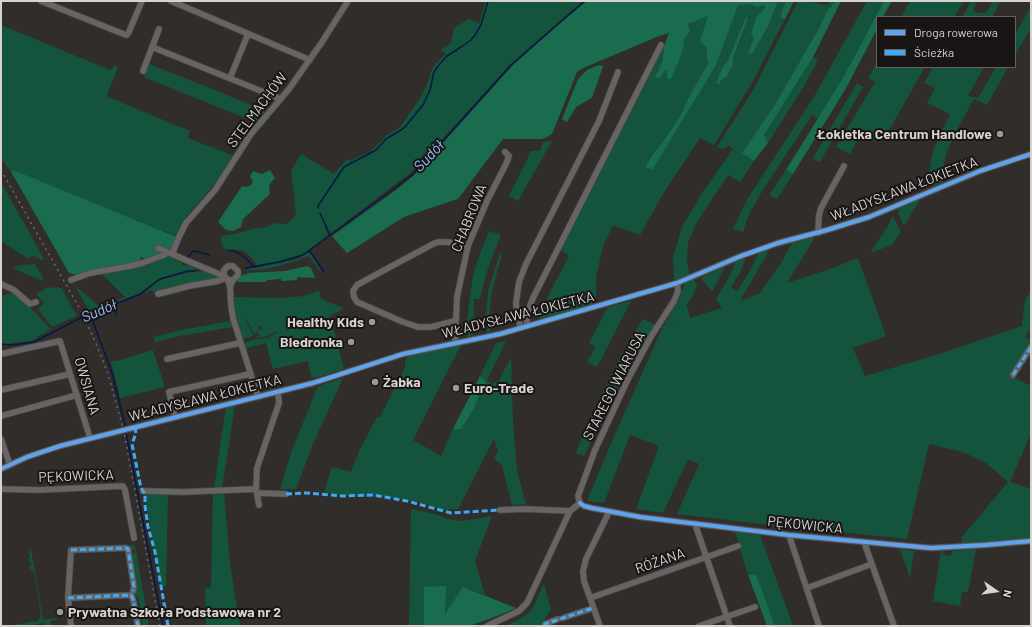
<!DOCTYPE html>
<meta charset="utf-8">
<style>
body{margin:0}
#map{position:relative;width:1032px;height:627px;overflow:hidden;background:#302d2b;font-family:Barlow,sans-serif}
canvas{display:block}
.frame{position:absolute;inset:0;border:2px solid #d7d3d1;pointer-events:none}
.legend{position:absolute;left:876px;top:16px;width:140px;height:52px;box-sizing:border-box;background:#181514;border:1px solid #646160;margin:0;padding:5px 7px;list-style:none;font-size:12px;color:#d7d3d1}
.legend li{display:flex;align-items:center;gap:8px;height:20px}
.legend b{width:20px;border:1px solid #646160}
.north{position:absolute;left:976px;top:571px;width:40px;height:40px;-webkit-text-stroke:3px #181514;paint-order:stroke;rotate:103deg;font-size:11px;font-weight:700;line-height:16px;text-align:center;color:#d7d3d1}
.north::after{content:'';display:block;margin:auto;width:14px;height:18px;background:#d7d3d1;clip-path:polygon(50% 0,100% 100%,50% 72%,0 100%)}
</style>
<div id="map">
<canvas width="1032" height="627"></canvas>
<div class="frame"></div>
<ul class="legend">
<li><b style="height:5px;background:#60a3ed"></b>Droga rowerowa</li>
<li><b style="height:5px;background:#3fa9f5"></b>Ścieżka</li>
</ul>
<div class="north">N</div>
</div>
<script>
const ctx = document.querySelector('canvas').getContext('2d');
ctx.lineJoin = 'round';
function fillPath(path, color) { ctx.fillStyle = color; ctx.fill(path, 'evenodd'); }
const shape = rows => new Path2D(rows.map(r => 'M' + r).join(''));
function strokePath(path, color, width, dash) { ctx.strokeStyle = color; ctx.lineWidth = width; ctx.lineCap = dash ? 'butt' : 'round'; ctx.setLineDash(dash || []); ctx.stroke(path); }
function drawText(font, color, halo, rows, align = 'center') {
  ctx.font = font + ' Barlow,sans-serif'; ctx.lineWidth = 4; ctx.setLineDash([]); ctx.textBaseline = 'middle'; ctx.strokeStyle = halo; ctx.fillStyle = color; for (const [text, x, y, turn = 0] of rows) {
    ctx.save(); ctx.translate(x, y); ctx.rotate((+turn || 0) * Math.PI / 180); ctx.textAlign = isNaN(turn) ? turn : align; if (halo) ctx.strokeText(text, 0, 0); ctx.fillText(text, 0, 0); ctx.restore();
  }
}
fillPath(shape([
 [486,1,583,1,573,9,511,64,423,160,410,173,330,234,319,211,328,235,305,253,294,258,256,266,256,263,247,253,242,250,224,249,221,241,221,236,239,233,252,229,267,227,275,223,287,224,296,215,291,171,301,154,334,174,347,159,350,161,371,151,386,136,401,126,420,98,428,82,431,71,436,63,446,54,440,50,451,43,454,28,469,19,479,24],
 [778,1,785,2,780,18,785,19,752,83,714,145,700,138,663,194,640,235,613,225,604,244,600,259,596,278,596,303,539,320,549,294,569,256,560,250,664,46,662,62,655,77,665,70,667,71,667,78,671,78,678,63,684,47,683,41,690,31,688,24,708,16,707,48,707,59,710,62,688,99,681,115,662,143,655,151,645,167,651,170,715,67,722,49,738,6,750,4,757,7,764,5,765,8,757,16,754,37,748,53,768,26],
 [746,18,748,18,726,78,722,79,724,65,728,61],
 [798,1,810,1,824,5,828,5,829,1,835,1,831,7,828,9,819,28,776,103,742,153,754,161,740,182,728,175,697,222,688,243,687,259,689,275,674,280,673,257,682,227,702,193,733,149,728,145,726,148,721,149,717,147,755,87],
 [867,1,884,1,844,76,818,118,812,115,761,193,749,214,743,232,733,229,748,198,815,95],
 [910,1,964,1,954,17,901,17],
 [971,1,978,1,973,10,978,13,986,13,993,1,1001,1,992,17,962,17],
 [1031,7,1031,28,1015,55,1015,34],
 [1,25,110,70,115,65,118,67,107,95,108,97,190,131,188,137,190,139,232,155,239,145,217,181,188,215,176,236,10,170,7,167,1,158],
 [813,57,818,60,803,88,768,143,764,135],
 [877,62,877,67,925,67,888,132,881,128,874,141,861,134,850,154,836,147,875,82,868,78],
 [149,64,205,86,265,111,255,122,144,77],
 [933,67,984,67,968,96,978,98,996,67,1008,67,987,105,974,99,959,126,947,151,944,164,943,182,931,187,930,165,933,151,950,114,927,103,935,88,924,83],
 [857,83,863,87,820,162,815,160,813,158],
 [552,141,518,201,509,196,531,151,540,151,543,142],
 [786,170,793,174,777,199,769,195],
 [1,182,44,259,41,260,34,256,27,258,1,241],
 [921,198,904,226,898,213,898,209],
 [893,216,901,232,892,245,870,253,886,229],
 [489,231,501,235,487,271,480,299,474,299,473,335,468,337,467,321,473,275,479,256],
 [815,237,787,283,827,270,858,258,886,336,853,348,865,376,936,355,1022,326,1025,300,1031,291,1031,328,1025,337,1031,341,1031,345,1011,376,1031,386,1031,433,1010,482,1031,489,1031,539,962,544,962,537,1008,482,986,463,963,452,929,444,907,539,744,522,677,514,699,464,688,459,663,513,636,509,659,446,630,435,604,503,587,501,609,448,663,326,722,308,716,299,730,275,736,261,746,257,740,273,731,287,737,291,748,274,759,253,770,249,740,301,760,293,781,263,792,243],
 [307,253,311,254,321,271,320,272,310,257,308,256,297,261,267,269,246,271,246,270,298,259],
 [500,253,502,254,492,291,489,320,490,332,487,332,486,319,488,291],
 [167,255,182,263,182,265,185,266,186,264,197,269,160,278,138,294,89,313,89,311,75,286,100,307,125,297,100,272],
 [35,264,43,278,42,281,13,268,20,265],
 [725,266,718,281,712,292,701,278],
 [204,271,218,277,219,279,161,291,157,291,154,293,151,289,146,293,145,292,156,283,163,279,186,273],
 [694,280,697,285,694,293,686,307,688,309,690,318,664,325,679,299,685,283],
 [58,287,62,289,77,316,52,327,38,309,44,303,36,294,47,288],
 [319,290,321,299,343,308,340,311,329,316,332,330,334,330,344,369,315,378,311,377,308,361,273,369,266,343,246,348,249,351,245,349,244,344,245,343,251,340,268,338,277,332,277,331,268,336,255,338,260,335,257,333,259,329,261,330,263,327,260,326,256,333,254,334,247,319,246,319,253,335,249,338,243,339,235,311,234,297,282,298,304,296],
 [12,292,18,295,51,329,31,341,4,344,1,343,1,296,11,293],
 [631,301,597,367,587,362,596,347,589,343,608,307],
 [643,319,655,325,635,361,629,361,584,456,576,453,586,427,612,374,629,341],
 [231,321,233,327,179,336,155,342,154,337,186,329],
 [506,341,487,380,492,384,498,382,511,357,513,420,517,470,526,504,512,505,502,465,494,459,498,451,494,439,458,509,443,510,415,501,393,498,378,496,353,497,324,492,332,467,351,472,359,451,377,417,380,417,405,367,405,360,410,356,461,345,413,440,441,456,453,429,461,429,473,410,486,383,480,376,496,343],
 [153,350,165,387,120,398,111,361,117,361],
 [343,378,313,444,296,489,280,489,292,450,318,386],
 [235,406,222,488,214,488,226,407],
 [224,490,230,564,240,626,206,626,205,588,211,587,213,492],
 [144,493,168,495,166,586,161,587],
 [411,509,439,515,448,519,462,521,492,516,475,561,485,595,470,589,445,614,425,587,424,626,409,626],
 [735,532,760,535,793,626,775,626,756,574,748,575],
 [135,545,149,626,143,626,138,596,134,596,136,580,132,554,135,554,135,550,131,550,126,546],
 [31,549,43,620,56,618,57,620,51,621,51,626,45,626,44,623,27,626,8,626,37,621,41,616,34,572,29,568,29,566,31,566,31,561,28,561,27,559,30,559,29,553],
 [900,549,914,551,910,578],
 [976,549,968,592,962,592,960,606,933,601,941,551,944,550,943,555,951,556,952,551],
 [544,584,551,610,540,626,505,626,518,620,531,611]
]), '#15543c');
fillPath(shape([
 [587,1,794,1,785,19,780,18,785,2,778,1,768,26,752,54,748,53,754,37,751,34,757,16,765,8,764,5,757,7,750,4,738,6,722,49,715,67,652,170,645,167,655,151,662,143,681,115,688,99,709,62,707,59,707,48,700,41,708,16,688,24,690,31,683,41,684,47,678,63,671,79,667,78,667,71,665,70,659,79,655,77,662,62,664,46,669,33,659,36,581,69,577,72,552,134,543,139,503,139,458,199,404,217,347,253,332,236,396,190,413,176,513,65,574,10],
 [835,1,841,1,813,57,764,135,768,143,754,161,742,153,776,103,819,28,828,9,831,7],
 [884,1,892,1,883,17,877,17,877,29,845,90,793,174,786,170,844,76],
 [746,17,748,18,733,58,733,64,726,78,722,79,719,84,716,83,724,65,728,61],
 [599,65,603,66,592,98,576,107,567,122,562,119,578,79,587,70],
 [10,170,18,172,177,237,171,250,147,260,141,257,139,262,77,275,69,273],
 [270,170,275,178,269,185,270,194,243,219,241,227,233,231,226,230,218,222,242,186,245,187,250,186,253,182,250,176,253,171,262,174],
 [307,266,311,268,315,278,297,277,297,280,282,281,281,279,268,280,265,282,238,282,237,280,240,276,249,273,285,271],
 [480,376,486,382,473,410,461,429,453,429],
 [756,574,775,626,767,626,748,575],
 [446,586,445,614,463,587,516,608,492,618,469,626,424,626,424,587]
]), '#196d4e');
strokePath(shape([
 [318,208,318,206,344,167,376,150,386,139,404,128,423,105,430,90,434,72,438,66,447,56,461,47,471,40,475,35,481,25,488,1],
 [320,213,330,235],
 [309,250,324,272],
 [229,251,234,251,242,255,255,267],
 [188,257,193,251,195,251,210,255],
 [245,268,279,262,303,255,395,188,412,175,426,160,511,65,585,1],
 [112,305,117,315],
 [92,319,112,373,125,425],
 [1,344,11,345,34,342,90,313,139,295,160,279,188,271,195,271],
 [126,433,163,626]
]), '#041947', 1.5);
const minor = shape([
 [41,1,126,35,128,34,142,1],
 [171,1,310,60],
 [152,47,281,99],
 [143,71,159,29],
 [230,78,248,34],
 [818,233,819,215,821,208,844,166],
 [158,248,195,264,224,276],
 [172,254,179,237,186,223,215,190,251,134,289,89,322,42,348,1],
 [71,280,90,273,130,266,142,263,164,255,167,252],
 [228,280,230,287,231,305,233,318,258,397],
 [1,284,14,290,30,304,36,302],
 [230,287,233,280,238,275,238,271,233,266,228,266,224,270,224,276,228,280,233,280],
 [158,294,189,286,218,281,226,278],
 [455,321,431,327,418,327,403,322,357,302,354,297,353,291,357,285,379,273,433,244,438,242,446,242,456,243,468,246],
 [527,326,527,313,533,298,661,45],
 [521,328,517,315,516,303,519,282,526,264,599,121,618,72],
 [455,343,457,297,468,246,487,201,506,164,509,156,505,152],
 [1,354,60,341,90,438],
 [167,359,240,343],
 [1013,375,1031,347],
 [1,390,70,374],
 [1,416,77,395],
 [175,417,169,392,250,374],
 [1,439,10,465],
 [1,469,27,457,60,446,313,383,403,354,500,334,660,288,677,283,741,256,778,243,827,230,869,217,980,171,1031,154],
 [1,489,39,490,123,486,125,490,134,538],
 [143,491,183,492,256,489],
 [257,493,286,494],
 [580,503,584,506,592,508,640,517,789,535,931,548,985,545,1031,541],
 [580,503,578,496,595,450,628,379,652,335,674,301,678,291,677,283],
 [259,505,256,489,257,468,279,403,278,392],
 [500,510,525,509,570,511,580,503],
 [695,524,730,626],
 [789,535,819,626],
 [864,542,894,626],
 [807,588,872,564],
 [68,598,131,595,133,599,138,626],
 [590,598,738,546],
 [563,618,593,608],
 [71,626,68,598,71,550,126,548,128,549,134,587,133,591],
 [487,626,519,611,527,603,570,511],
 [545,626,545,624,558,619],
 [600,626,584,581,583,571,586,559,609,512],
 [699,626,755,607]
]);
strokePath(minor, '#4d4b4a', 7);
strokePath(minor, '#676463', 5.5);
strokePath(shape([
 [1,170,81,311,95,341,108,374,124,432,160,626]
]), '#6d6b6a', 1.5, [2, 4]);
strokePath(shape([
 [1013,375,1031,347],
 [135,427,136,433,132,444,141,488,145,494,145,506,148,527,155,552,168,626],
 [286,494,306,493,342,496,373,495,407,501,451,513,500,510],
 [71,550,126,548,128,549,134,587,133,591],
 [68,598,131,595,133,599,138,626],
 [545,626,545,624,593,608]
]), '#3fa9f5', 3, [6, 3]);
strokePath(shape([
 [1,469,27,457,60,446,313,383,403,354,500,334,660,288,677,283,741,256,778,243,827,230,869,217,980,171,1031,154],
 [580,503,584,506,592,508,640,517,789,535,931,548,985,545,1031,541]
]), '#60a3ed', 4);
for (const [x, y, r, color] of [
 [1000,134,4,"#9d9997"],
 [372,322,4,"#9d9997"],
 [351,342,4,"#9d9997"],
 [375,382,4,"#9d9997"],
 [456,388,4,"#9d9997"],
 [60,612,4,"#9d9997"]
]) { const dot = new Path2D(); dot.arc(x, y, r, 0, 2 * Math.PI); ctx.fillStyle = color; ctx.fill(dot); strokePath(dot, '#181514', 1.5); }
drawText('14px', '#d7d3d1', '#181514', [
 ["STELMACHÓW",257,110,-53],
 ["WŁADYSŁAWA ŁOKIETKA",904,189,-21],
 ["CHABROWA",469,218,-68],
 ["WŁADYSŁAWA ŁOKIETKA",518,315,-14],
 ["OWSIANA",87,386,74],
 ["STAREGO WIARUSA",614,386,-63],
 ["WŁADYSŁAWA ŁOKIETKA",205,398,-14],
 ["PĘKOWICKA",76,476,-2],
 ["PĘKOWICKA",805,525,6],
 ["RÓŻANA",660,561,-19]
]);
drawText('bold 14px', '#d7d3d1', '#181514', [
 ["Łokietka Centrum Handlowe",992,134],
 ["Healthy Kids",364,322],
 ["Biedronka",343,342],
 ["Żabka",383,382,"left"],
 ["Euro-Trade",464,388,"left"],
 ["Prywatna Szkoła Podstawowa nr 2",68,612,"left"]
], 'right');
drawText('italic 15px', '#9abffb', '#181514', [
 ["Sudół",429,156,-46],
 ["Sudół",99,311,-23]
]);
</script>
